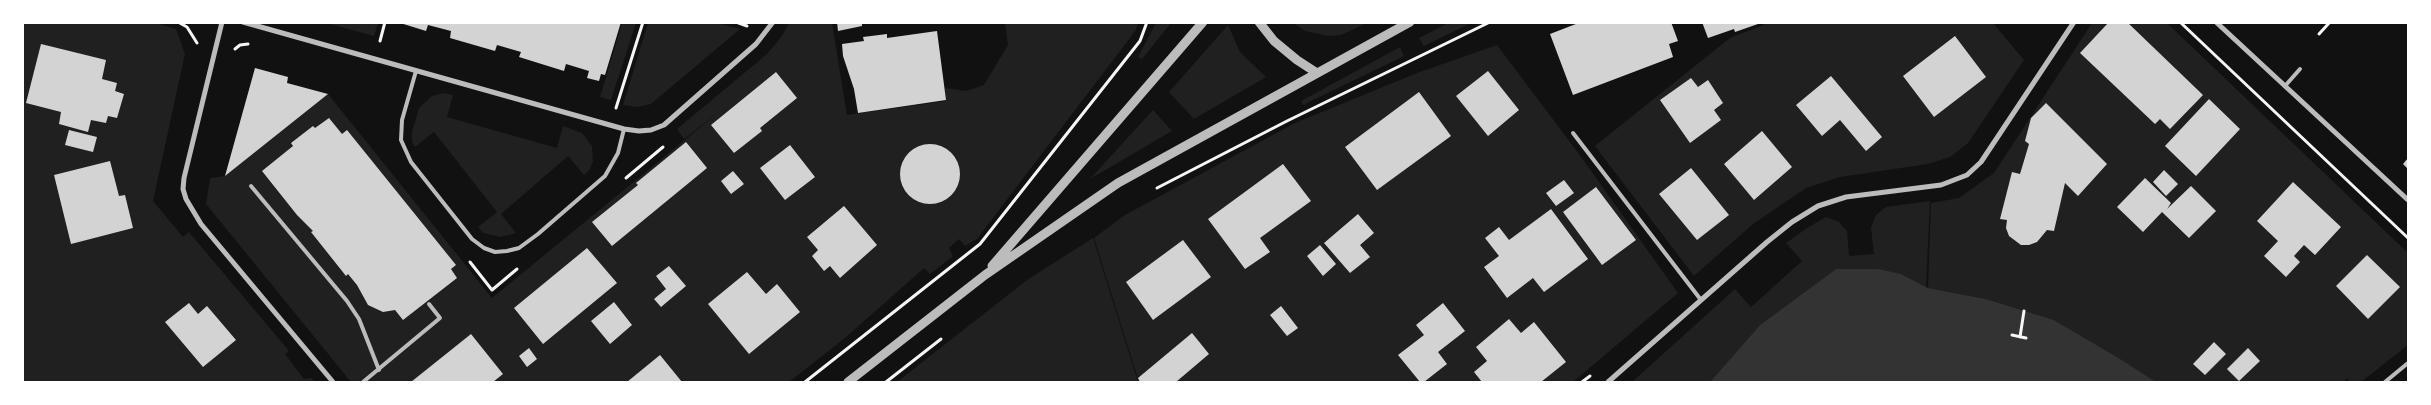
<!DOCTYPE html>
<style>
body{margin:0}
#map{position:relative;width:2431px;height:405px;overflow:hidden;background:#111;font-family:"Exo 2",sans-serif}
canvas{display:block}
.frame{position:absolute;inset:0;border:24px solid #fff;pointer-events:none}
</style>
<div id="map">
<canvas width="2431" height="405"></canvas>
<div class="frame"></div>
</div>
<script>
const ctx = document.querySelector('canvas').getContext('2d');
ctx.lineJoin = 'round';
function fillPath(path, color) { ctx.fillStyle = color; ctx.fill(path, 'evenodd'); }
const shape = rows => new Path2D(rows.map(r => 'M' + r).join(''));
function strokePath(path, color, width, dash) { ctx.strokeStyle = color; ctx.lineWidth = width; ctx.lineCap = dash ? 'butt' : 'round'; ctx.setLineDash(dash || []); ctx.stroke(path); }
fillPath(shape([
 [152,22,176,29,185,54,153,201,183,237,189,232,289,351,285,354,304,379,311,378,315,382,23,382,22,23],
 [327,23,378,23,374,36],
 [622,23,636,23,611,100,600,97],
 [648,23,716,23,740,29,651,104,638,107,623,105],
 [789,23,832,23,847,115,946,101,945,88,966,91,984,85,1008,45,1005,23,1138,23,1136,30,977,239,965,246,959,239,949,248,953,256,930,274,924,268,845,338,789,382,351,382,206,204,210,178,225,176,328,94,492,298,719,112,684,139,677,129,767,54,782,36],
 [1156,23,1171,23,1142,59,1138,57],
 [1293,23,1367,23,1341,35,1328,36,1305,31],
 [1448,23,1471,23,1424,46,1419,38],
 [1763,23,1993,23,2024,60,1968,143,1950,157,1928,164,1840,177,1806,188,1753,224,1694,276,1595,146,1730,38,1764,25],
 [2092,23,2167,23,2408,253,2408,345,2361,382,2349,382,2348,378,2343,382,2156,382,2122,360,2054,320,1986,299,1928,288,1931,203,1959,198,1994,173],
 [1228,25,1240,52,1266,77,1194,119,1169,92],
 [1497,45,1582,158,1678,293,1573,382,1139,382,1094,238,1125,215,1295,123,1417,73],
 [1400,47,1404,56,1303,105,1301,101],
 [443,93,453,95,447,117,557,148,563,126,582,133,592,146,593,161,590,169,584,175,568,156,501,214,516,233,501,237,483,233,478,227,497,212,434,132,415,147,412,142,412,132,419,108,432,96],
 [1153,110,1172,131,1090,179],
 [1930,201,1926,287,1901,274,1836,269,1760,325,1710,382,1632,382,1735,289,1751,307,1802,261,1786,243,1807,228,1826,217,1839,222,1847,231,1849,256,1874,254,1871,228,1876,215,1886,207],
 [1093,238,1138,382,897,382,1027,280]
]), '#202020');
fillPath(shape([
 [1836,269,1878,269,1901,274,1928,288,1986,299,2054,320,2122,360,2156,382,1710,382,1760,325]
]), '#333');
fillPath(shape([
 [397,22,621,22,605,75,601,74,599,81,587,78,589,71,566,64,564,71,519,57,521,52,497,45,495,51,450,38,451,31,428,25,426,31],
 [837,22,862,22,862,26,838,31],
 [1581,22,1671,22,1678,41,1669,44,1673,57,1573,95,1550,34],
 [1702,22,1757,22,1758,24,1735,32,1734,29,1708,38],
 [2109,22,2127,22,2203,95,2170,129,2160,119,2155,124,2080,53],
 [937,31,946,100,858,113,854,89,843,56,842,44,864,41,863,37,887,34,887,38],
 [1955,36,1986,77,1934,117,1903,76],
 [41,44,106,60,102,79,117,83,115,91,124,94,117,118,108,116,106,123,91,120,88,132,59,124,61,112,26,103],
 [255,68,288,77,287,83,328,94,225,176],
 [1488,71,1519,110,1488,136,1456,96],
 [776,72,797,98,760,128,762,131,734,153,711,125],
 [1831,76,1882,137,1866,151,1840,120,1822,136,1796,105],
 [1691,78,1698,87,1708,80,1723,103,1714,110,1721,120,1690,143,1660,100],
 [1419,92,1451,136,1377,190,1345,147],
 [2209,99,2240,129,2196,176,2165,146],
 [2046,103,2107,164,2078,196,2065,183,2054,231,2047,230,2037,242,2029,245,2021,245,2009,236,2006,228,2007,220,2000,219,2012,172,2020,174,2029,144,2025,141,2031,118],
 [329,118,342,134,347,130,456,265,451,269,457,278,403,320,395,310,383,312,368,305,357,285,348,274,346,276,311,232,313,231,297,215,262,171,293,146,291,143,313,126,315,128],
 [69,130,97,137,93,152,65,145],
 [1762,131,1792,167,1754,200,1724,164],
 [686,142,707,168,612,246,592,222,638,185,636,183],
 '900 174a30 30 0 1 1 60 0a30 30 0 1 1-60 0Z',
 [790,145,815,177,785,200,760,168],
 [2408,158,2408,169,2403,164],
 [110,161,119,196,125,195,133,228,71,244,54,175],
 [1283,164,1311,201,1260,238,1270,252,1245,269,1208,219],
 [1691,168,1729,215,1697,240,1659,194],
 [2164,170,2178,184,2166,196,2153,182],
 [733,171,744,184,731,194,721,181],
 [2145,178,2171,203,2167,209,2191,186,2216,211,2189,238,2162,212,2143,232,2117,207],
 [1564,180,1574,193,1556,206,1546,193],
 [2293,182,2341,227,2315,255,2304,245,2294,256,2300,262,2286,277,2264,256,2278,241,2257,221],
 [1596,187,1636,240,1602,265,1563,212],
 [844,206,877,245,840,278,830,266,824,271,812,256,818,250,807,237],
 [1551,209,1588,259,1544,292,1533,278,1507,298,1484,267,1499,256,1485,238,1499,227,1509,240],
 [1358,214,1374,233,1360,245,1370,257,1350,273,1324,243],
 [1183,240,1211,277,1153,320,1126,282],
 [1320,245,1336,264,1323,276,1307,256],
 [587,248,617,283,543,344,514,308],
 [2367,255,2400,287,2368,319,2336,286],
 [669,266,686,286,661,307,654,299,666,289,656,276],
 [747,272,766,294,777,284,800,312,749,354,708,304],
 [614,302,632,325,610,344,591,321],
 [189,303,198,314,207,306,236,340,203,367,165,322],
 [1443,303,1465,331,1438,352,1447,364,1424,382,1420,382,1398,355,1424,335,1416,325],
 [1281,306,1298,328,1287,336,1270,315],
 [1509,319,1521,333,1534,322,1566,362,1541,382,1482,382,1474,372,1487,361,1476,347],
 [1192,333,1209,354,1176,382,1140,382,1138,378],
 [471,334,503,374,493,382,411,382],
 [2214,342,2226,354,2205,375,2193,364],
 [529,348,537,359,527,367,519,356],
 [2248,348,2260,361,2239,381,2227,369],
 [660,355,682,382,627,382]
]), '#d3d3d3');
strokePath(shape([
 [178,22,187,27,197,43],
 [736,22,747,26],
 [2180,22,2408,238],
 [2319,34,2330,22],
 [380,41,385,22],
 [235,49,240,45,248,44],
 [616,108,643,22],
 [626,178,663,147],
 [1157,188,1287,121,1490,22],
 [470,262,492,290,517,269],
 [2012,335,2026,338],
 [2020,337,2024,311],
 [805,382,980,244,1140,41,1147,22],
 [886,382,941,339],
 [1582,382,1590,376]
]), '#f5f5f5', 3);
strokePath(shape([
 [416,71,402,120,401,140,411,162,472,239,484,248,495,252,507,251,519,248,538,234,605,176,618,153,624,129],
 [2285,86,2300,69],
 [1573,133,1701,300],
 [251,186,347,301,359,319,379,370],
 [363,382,440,318,429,304],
 [2385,382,2408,363]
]), '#bcbcbc', 4);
strokePath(shape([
 [222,22,184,178,183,189,186,199,201,224,333,382],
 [243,22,624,129,639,131,651,130,664,125,756,44,773,22],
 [2216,22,2408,200],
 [1608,382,1767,242,1792,222,1818,206,1846,197,1941,185,1967,175,1981,162,2074,22]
]), '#bcbcbc', 5);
strokePath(shape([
 [1259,22,1274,41,1297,60,1317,73],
 [992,266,1203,22],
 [848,382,985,275,1118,183,1410,22]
]), '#bcbcbc', 9);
</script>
